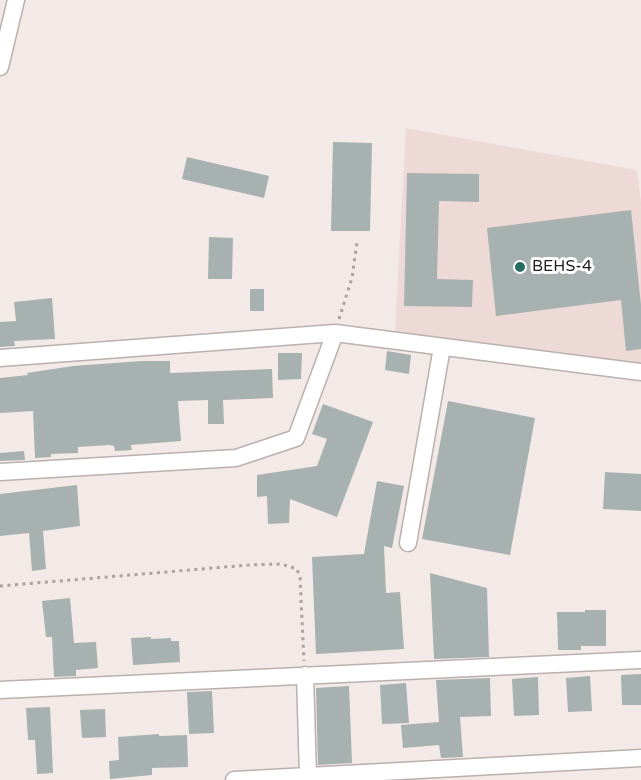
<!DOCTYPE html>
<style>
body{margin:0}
canvas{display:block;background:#f3e9e6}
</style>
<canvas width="641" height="780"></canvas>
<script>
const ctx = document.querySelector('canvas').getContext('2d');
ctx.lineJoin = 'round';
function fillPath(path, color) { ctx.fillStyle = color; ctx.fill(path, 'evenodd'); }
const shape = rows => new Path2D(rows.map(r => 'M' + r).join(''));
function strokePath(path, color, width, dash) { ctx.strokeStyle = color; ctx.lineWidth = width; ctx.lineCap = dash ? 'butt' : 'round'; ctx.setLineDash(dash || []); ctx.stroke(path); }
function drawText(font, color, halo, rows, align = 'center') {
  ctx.font = font + ' "Varela Round",sans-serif'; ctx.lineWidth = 6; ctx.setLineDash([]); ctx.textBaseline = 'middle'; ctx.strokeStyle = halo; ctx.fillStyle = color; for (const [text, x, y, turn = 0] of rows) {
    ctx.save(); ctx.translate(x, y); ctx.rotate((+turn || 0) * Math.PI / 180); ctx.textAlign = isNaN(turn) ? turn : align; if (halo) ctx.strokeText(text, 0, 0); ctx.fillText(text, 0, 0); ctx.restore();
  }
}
fillPath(shape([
 [406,128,637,170,641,202,641,366,442,342,395,331]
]), '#eddad6');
fillPath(shape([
 [333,142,372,143,370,231,331,231],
 [187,157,269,176,264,198,182,179],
 [407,173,479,174,479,202,439,201,437,279,473,280,472,307,404,306],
 [631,210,641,305,641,349,626,351,621,300,496,316,487,228],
 [209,237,233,238,232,279,208,279],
 [250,289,264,289,264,311,250,311],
 [52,298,55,339,14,341,15,346,0,347,0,322,16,321,14,302],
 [387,351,411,355,409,374,385,370],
 [278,353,302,353,301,379,278,380],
 [142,361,170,361,170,373,272,369,273,398,223,400,224,424,208,424,208,400,178,401,181,441,131,445,132,450,115,451,114,446,109,445,78,447,78,453,51,454,51,457,35,458,33,411,0,413,0,378,28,375,27,373,73,366],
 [448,401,535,418,510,555,422,539],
 [323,404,373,422,337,517,290,499,289,523,268,524,267,496,257,497,257,475,317,466,327,439,312,434],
 [24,451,25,460,0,461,0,453],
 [605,472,641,474,641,511,603,509],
 [377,481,404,486,392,548,384,546,386,593,400,592,404,649,316,654,312,557,364,554],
 [77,485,80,526,43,531,46,569,32,571,29,533,0,536,0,494],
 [430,573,487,588,489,657,434,659],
 [70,598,74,643,96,642,98,668,76,670,76,676,54,677,52,637,46,637,42,601],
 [585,610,606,610,606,646,581,646,581,650,558,650,557,612,585,612],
 [151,637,151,639,171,638,171,641,179,641,180,662,133,665,131,638],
 [641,674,641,705,622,705,621,675],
 [590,676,592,711,568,712,566,678],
 [538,677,539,715,514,716,512,679],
 [490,678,491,716,460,717,463,757,441,758,439,745,403,748,401,725,439,722,436,680],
 [406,683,409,723,382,724,380,685],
 [349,686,352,763,318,765,316,688],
 [212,691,214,733,189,734,187,692],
 [50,707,53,773,37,774,35,740,28,740,26,708],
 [105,709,106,737,82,738,80,710],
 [159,734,159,736,187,735,188,767,152,768,152,775,110,779,109,761,119,760,118,737]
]), '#a7b1af');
const street = shape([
 [0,67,16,0],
 [335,333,641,372],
 [0,358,335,333,296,438,236,458,0,472],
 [408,543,442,347],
 [0,690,641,660],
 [234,780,308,776,305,675],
 [309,780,308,776,641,758]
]);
strokePath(street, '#bab0ae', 19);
strokePath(shape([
 [339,319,352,278,357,242],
 [0,586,249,565,281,564,297,569,300,578,304,661]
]), '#aaa2a0', 3, [3, 4.5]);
strokePath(street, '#fff', 16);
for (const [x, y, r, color] of [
 [520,267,6,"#266c61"]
]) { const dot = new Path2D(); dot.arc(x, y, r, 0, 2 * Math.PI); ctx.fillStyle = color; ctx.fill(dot); strokePath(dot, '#fff', 2); }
drawText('16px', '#24201f', '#fff', [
 ["BEHS-4",532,267]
], 'left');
</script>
